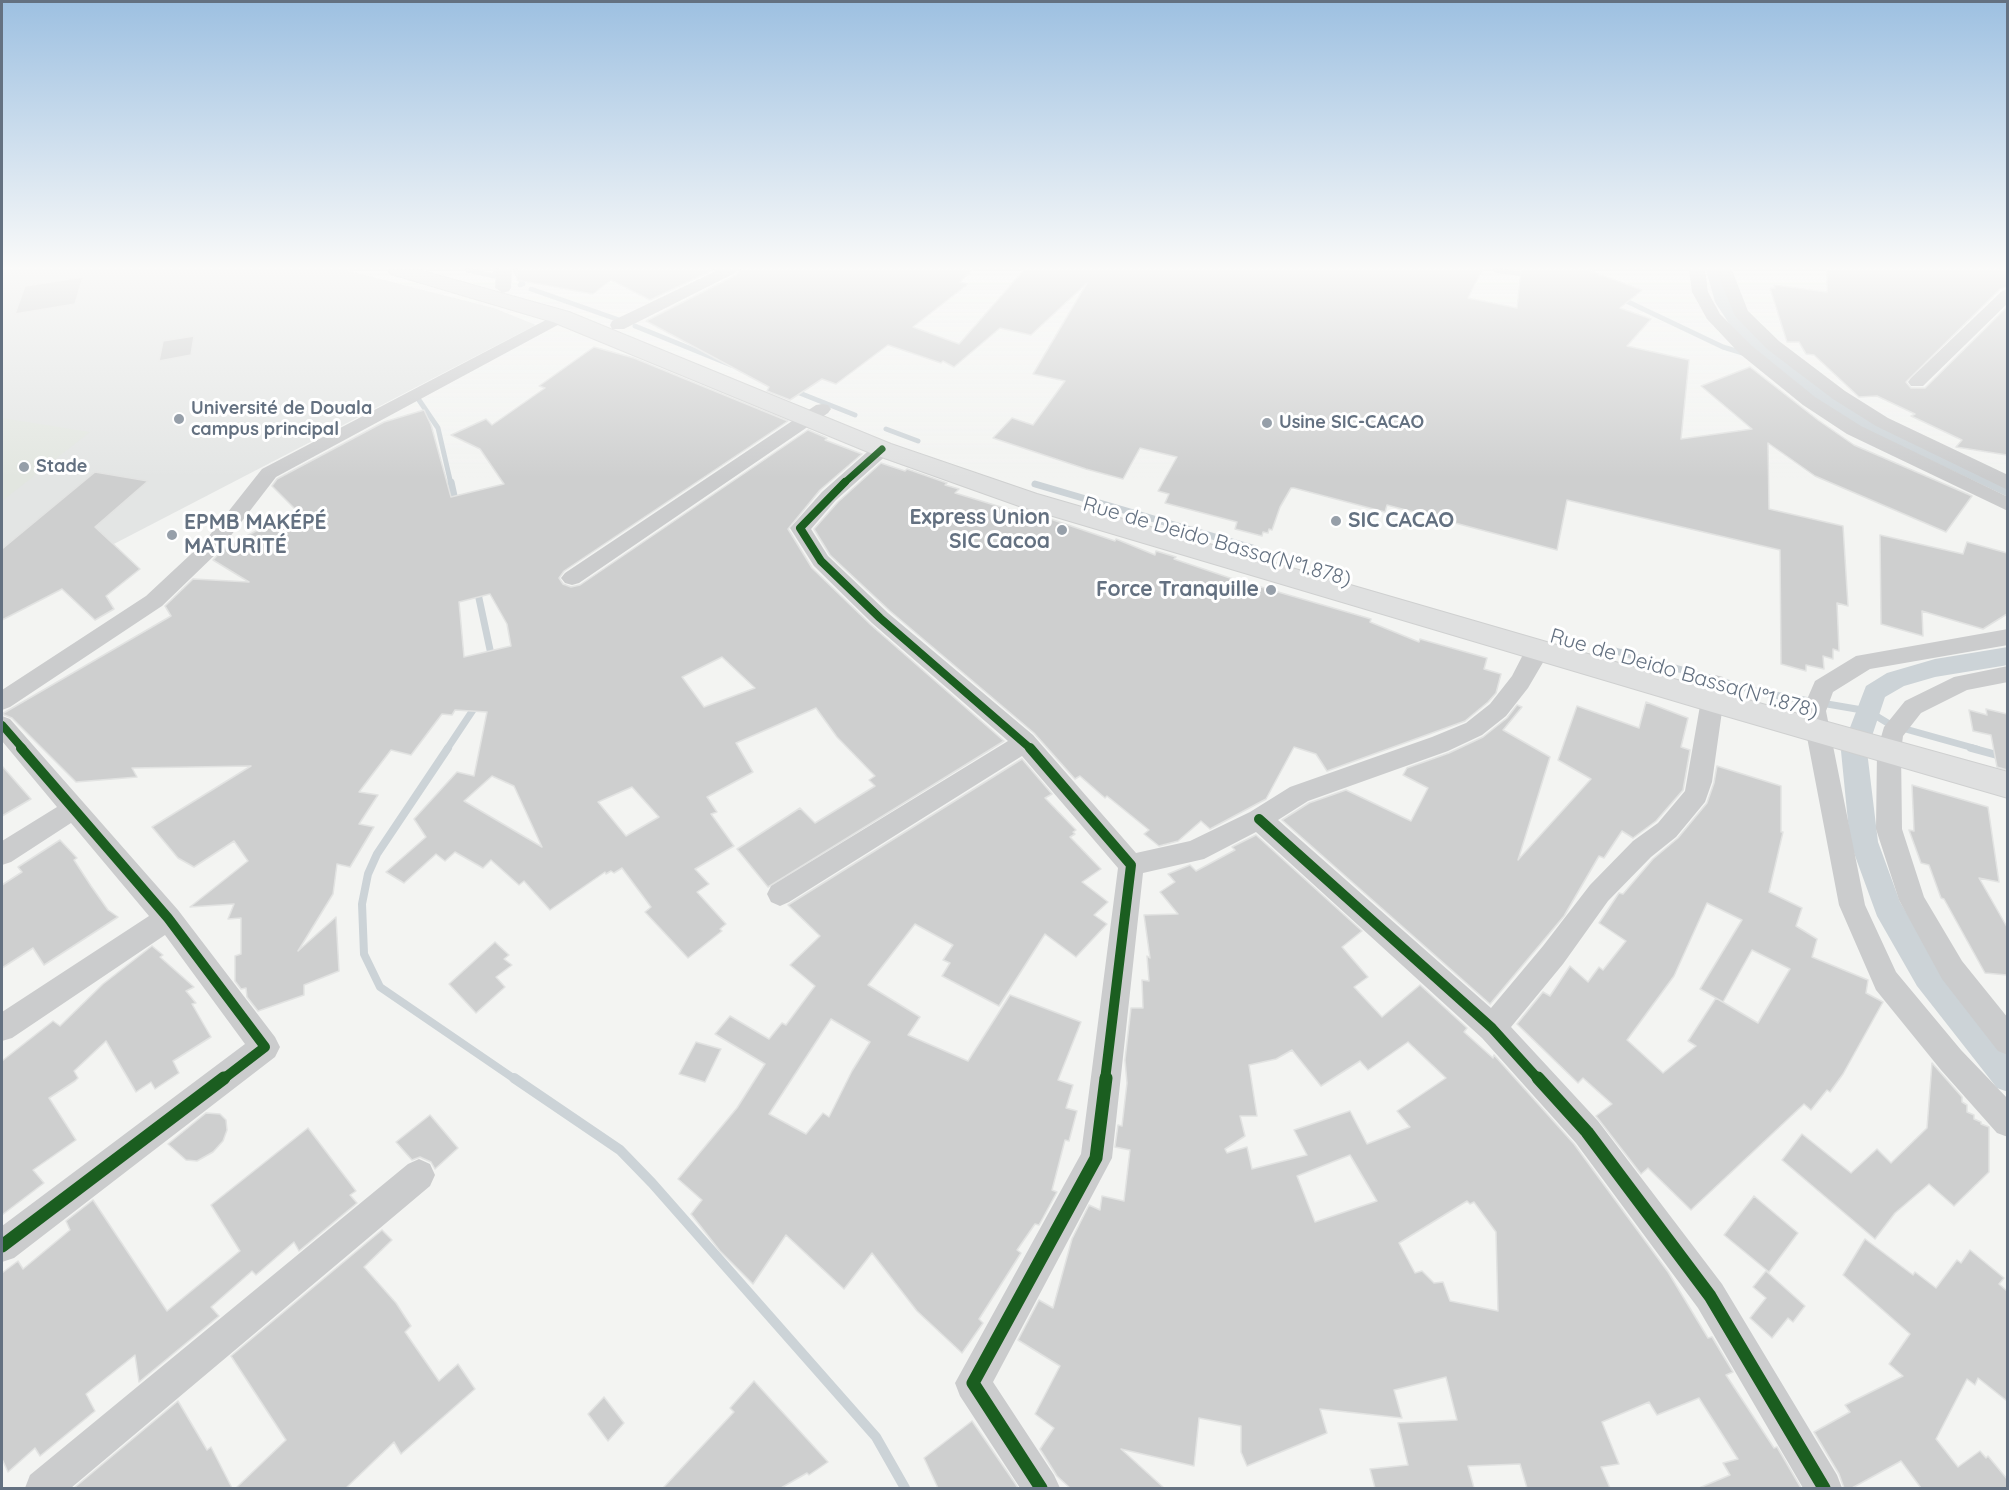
<!DOCTYPE html>
<meta charset="utf-8">
<style>
body{margin:0}
#map{position:relative;width:2009px;height:1490px;overflow:hidden;background:#f3f4f2;font-family:Quicksand,sans-serif}
canvas{display:block}
.frame{position:absolute;inset:0;border:3px solid #647181;pointer-events:none}
</style>
<div id="map">
<canvas width="2009" height="1490"></canvas>
<div class="frame"></div>
</div>
<script>
const ctx = document.querySelector('canvas').getContext('2d');
ctx.lineJoin = 'round';
function fillPath(path, color) { ctx.fillStyle = color; ctx.fill(path, 'evenodd'); }
const shape = rows => new Path2D(rows.map(r => 'M' + r).join(''));
function strokePath(path, color, width, dash) { ctx.strokeStyle = color; ctx.lineWidth = width; ctx.lineCap = dash ? 'butt' : 'round'; ctx.setLineDash(dash || []); ctx.stroke(path); }
function drawText(font, color, halo, rows, align = 'center') {
  ctx.font = font + ' Quicksand,sans-serif'; ctx.lineWidth = 6; ctx.setLineDash([]); ctx.textBaseline = 'middle'; ctx.strokeStyle = halo; ctx.fillStyle = color; for (const [text, x, y, turn = 0] of rows) {
    ctx.save(); ctx.translate(x, y); ctx.rotate((+turn || 0) * Math.PI / 180); ctx.textAlign = isNaN(turn) ? turn : align; if (halo) ctx.strokeText(text, 0, 0); ctx.fillText(text, 0, 0); ctx.restore();
  }
}
fillPath(shape([
 [2,270,345,270,494,308,536,325,2,602]
]), '#e3e5e4');
fillPath(shape([
 [2,418,90,432,2,501]
]), '#e2e6e0');
strokePath(shape([
 [468,270,494,276,497,270],
 [515,270,523,284,520,285],
 [1496,270,1530,275],
 [531,289,622,321],
 [1620,298,1723,347,1746,354],
 [635,326,731,365],
 [1763,359,1786,366],
 [792,390,855,415],
 [419,400,438,428,451,484],
 [886,429,918,441]
]), '#ccd3d7', 5);
strokePath(shape([
 [451,482,456,505],
 [1035,484,1256,549],
 [477,589,492,659],
 [1612,650,1763,693,1868,711,1891,725,1977,749],
 [447,749,477,704]
]), '#ccd3d7', 7);
strokePath(shape([
 [448,748,377,854,368,874,362,904,364,954,380,987,516,1080],
 [1971,748,2008,758]
]), '#ccd3d7', 8);
strokePath(shape([
 [514,1078,620,1150,652,1183,876,1437,905,1488]
]), '#ccd3d7', 10);
fillPath(shape([
 [1706,270,1722,270,1733,302,1743,318,1763,339,1822,385,1866,415,2008,483,2008,497,1852,423,1808,393,1751,347,1730,325,1715,302,1706,270],
 [2008,647,2008,665,1935,677,1904,686,1885,697,1867,751,1878,842,1900,902,1939,966,2008,1052,2008,1092,1997,1088,1917,986,1877,916,1850,842,1841,751,1866,686,1887,673,1935,659,2008,647]
]), '#ccd3d7');
const building = shape([
 [517,270,713,270,650,300,611,280,593,294,517,280,517,270],
 [740,270,972,270,960,282,968,284,913,327,959,344,1024,270,1482,270,1468,298,1517,308,1521,270,1587,270,1642,290,1620,308,1651,319,1627,346,1689,360,1681,439,1752,429,1701,386,1750,367,1818,420,1854,445,1972,496,1946,532,1815,476,1768,443,1769,509,1843,526,1848,606,1837,603,1839,651,1833,649,1833,659,1823,656,1824,669,1806,665,1806,671,1781,664,1780,550,1567,500,1557,550,1387,505,1385,512,1294,488,1291,488,1280,507,1272,530,1269,529,1268,533,1263,532,1262,536,1235,529,1237,522,1165,503,1169,494,1158,491,1177,457,1140,448,1123,479,1086,469,993,438,1012,418,1033,425,1065,381,1033,374,1087,283,1031,335,1000,328,954,367,943,361,941,363,888,345,836,384,822,379,790,400,767,391,769,387,646,321,736,275,740,270],
 [1827,270,2007,270,2007,287,2000,289,1906,382,1911,388,1925,388,2007,307,2007,455,1956,447,1962,440,1911,416,1915,414,1877,396,1859,397,1814,355,1806,354,1799,342,1787,342,1770,288,1775,288,1774,285,1827,292,1827,270],
 [83,277,75,304,15,314,25,286,83,277],
 [194,336,191,355,159,361,163,341,194,336],
 [594,347,634,358,788,421,564,571,559,578,563,584,571,587,580,585,808,430,827,438,825,440,862,454,820,490,788,529,812,568,871,625,1004,741,768,887,737,849,800,808,815,823,875,786,869,780,875,776,837,737,816,708,736,743,753,772,707,797,717,812,711,814,734,846,695,869,709,884,697,892,726,924,720,929,722,931,688,958,645,912,651,907,622,868,614,873,611,871,606,874,605,872,550,910,524,881,519,885,491,860,483,868,455,852,445,861,436,854,404,883,386,872,426,837,414,819,457,772,474,776,487,712,455,710,452,715,442,714,411,755,391,750,359,792,378,795,359,824,374,827,350,867,337,864,333,894,298,951,336,917,339,971,304,985,304,995,258,1011,247,997,246,988,241,989,235,981,235,956,241,954,241,918,228,919,234,904,190,907,248,861,234,841,194,867,178,858,152,827,251,766,132,768,137,777,76,782,12,718,2,714,171,616,165,606,193,579,249,582,213,560,224,548,237,541,296,510,272,486,277,479,384,422,424,410,431,425,451,497,504,484,480,449,451,435,486,419,492,425,545,388,539,386,594,347],
 [490,594,507,624,511,646,464,657,459,602,490,594],
 [722,657,755,688,704,707,682,677,722,657],
 [492,776,514,786,542,847,464,801,492,776],
 [632,787,659,817,626,836,598,802,632,787],
 [881,463,905,471,907,469,947,483,945,485,959,489,955,493,1014,511,1020,509,1030,512,1115,541,1116,539,1155,555,1156,551,1176,557,1174,559,1230,578,1371,619,1370,622,1419,642,1420,639,1487,658,1484,669,1501,674,1496,693,1488,702,1465,721,1327,771,1316,754,1294,747,1266,799,1210,829,1201,821,1178,841,1159,846,1144,834,1149,830,1107,796,1105,798,1080,776,1075,779,1034,733,890,611,830,555,814,529,838,502,881,463],
 [95,472,148,481,95,527,140,569,106,596,114,609,95,620,62,589,2,620,2,549,95,472],
 [1880,535,1963,554,1967,542,2007,553,2007,614,1983,629,1922,611,1923,636,1881,624,1880,535],
 [1646,702,1688,718,1681,747,1690,750,1683,790,1656,821,1633,838,1622,831,1604,858,1599,856,1564,916,1490,1004,1282,820,1309,803,1346,790,1411,821,1428,788,1403,775,1407,768,1449,753,1483,737,1507,718,1517,705,1522,707,1503,730,1550,757,1518,860,1591,779,1558,760,1577,706,1639,728,1646,702],
 [1986,709,2007,714,2007,770,1997,767,1991,735,1973,731,1969,710,1987,715,1986,709],
 [1022,759,1052,794,1045,798,1076,830,1073,832,1075,834,1070,837,1101,869,1082,882,1108,902,1094,915,1107,924,1076,957,1045,934,999,1006,942,976,950,963,943,960,953,945,915,924,868,985,920,1017,908,1035,968,1061,1010,995,1081,1022,1058,1080,1073,1085,1066,1108,1077,1111,1069,1141,1065,1140,1052,1190,1057,1192,1039,1225,1035,1224,1017,1250,1021,1253,979,1319,983,1323,962,1353,917,1311,872,1253,844,1289,786,1235,753,1284,720,1251,691,1214,702,1200,678,1179,737,1108,765,1064,715,1034,730,1016,769,1039,782,1023,786,1025,815,986,790,965,820,936,788,905,1022,759],
 [831,1019,870,1042,852,1071,829,1117,823,1113,806,1134,769,1114,831,1019],
 [2,766,31,799,2,816,2,766],
 [1717,766,1781,786,1781,832,1783,832,1769,892,1802,908,1796,926,1817,939,1812,957,1868,980,1866,993,1883,1002,1843,1074,1830,1092,1827,1090,1811,1110,1804,1104,1691,1210,1648,1168,1641,1174,1596,1116,1612,1104,1583,1078,1578,1083,1517,1024,1543,992,1550,996,1570,966,1588,982,1599,967,1603,970,1626,941,1599,923,1619,893,1623,894,1653,859,1678,838,1707,803,1714,783,1717,766],
 [1707,903,1742,920,1700,989,1723,1002,1752,950,1790,969,1758,1023,1716,998,1688,1041,1696,1046,1663,1073,1627,1040,1674,976,1707,903],
 [1912,785,1988,807,1999,882,1979,878,2007,927,2007,975,1985,973,1944,899,1941,898,1929,865,1921,863,1909,830,1914,831,1912,785],
 [1256,835,1362,931,1342,947,1368,977,1354,987,1382,1017,1420,985,1467,1028,1464,1032,1493,1058,1494,1055,1574,1144,1668,1272,1708,1338,1712,1337,1733,1372,1726,1375,1774,1448,1777,1447,1801,1488,1699,1488,1730,1475,1723,1463,1738,1459,1699,1398,1657,1415,1649,1402,1602,1422,1619,1464,1601,1467,1610,1488,1527,1488,1520,1464,1468,1466,1474,1488,1375,1488,1370,1469,1408,1465,1398,1423,1457,1420,1446,1377,1394,1390,1402,1418,1320,1409,1327,1433,1247,1466,1241,1452,1241,1426,1199,1418,1194,1466,1121,1449,1164,1488,1070,1488,1057,1476,1040,1449,1054,1428,1035,1414,1060,1366,1018,1340,1039,1300,1053,1308,1072,1239,1089,1205,1100,1210,1102,1196,1124,1201,1130,1150,1115,1147,1118,1125,1122,1126,1127,1083,1125,1060,1131,1008,1143,1008,1142,980,1149,981,1147,956,1150,958,1144,915,1178,914,1160,892,1175,882,1168,874,1190,865,1196,871,1235,850,1232,847,1256,835],
 [1408,1042,1446,1078,1397,1111,1410,1127,1367,1144,1350,1111,1294,1130,1307,1155,1252,1169,1247,1147,1227,1153,1225,1149,1245,1136,1240,1116,1257,1116,1249,1065,1276,1059,1292,1050,1321,1086,1360,1061,1368,1070,1408,1042],
 [1350,1155,1377,1201,1315,1222,1297,1176,1350,1155],
 [1467,1201,1470,1204,1474,1202,1496,1232,1498,1311,1450,1301,1443,1282,1434,1283,1422,1271,1415,1273,1399,1243,1467,1201],
 [60,840,77,858,74,860,91,886,108,910,118,917,44,965,33,948,2,968,2,885,22,872,18,867,60,840],
 [495,942,509,955,504,959,512,965,496,977,505,987,476,1013,449,984,495,942],
 [152,946,163,955,160,957,194,987,186,991,196,1003,192,1004,211,1037,173,1061,179,1073,155,1089,151,1082,136,1092,106,1041,74,1071,78,1078,75,1081,49,1098,76,1140,33,1170,44,1183,2,1215,2,1061,53,1021,60,1026,103,984,152,946],
 [696,1042,721,1049,705,1082,679,1074,696,1042],
 [1932,1063,1962,1097,1962,1102,1967,1105,1967,1112,1974,1115,1974,1119,1981,1122,1981,1124,1989,1127,1989,1172,1954,1206,1929,1184,1895,1213,1875,1239,1782,1160,1802,1134,1851,1173,1877,1149,1891,1163,1927,1128,1932,1063],
 [206,1113,220,1114,226,1120,227,1130,223,1141,213,1152,197,1161,186,1160,168,1144,206,1113],
 [430,1115,458,1148,435,1169,431,1162,420,1157,412,1160,396,1142,430,1115],
 [308,1128,356,1191,350,1195,357,1203,299,1251,294,1242,256,1275,252,1271,211,1307,219,1316,139,1382,135,1355,86,1394,95,1411,40,1456,35,1448,8,1472,2,1459,2,1273,18,1261,23,1269,70,1230,66,1221,93,1200,167,1311,240,1251,211,1205,308,1128],
 [1754,1196,1798,1233,1769,1272,1724,1235,1754,1196],
 [382,1230,392,1240,364,1267,396,1303,411,1326,405,1332,439,1381,458,1364,475,1389,401,1454,394,1442,346,1488,236,1488,286,1440,231,1356,382,1230],
 [1865,1239,1913,1275,1915,1272,1936,1288,1957,1260,1961,1263,1970,1250,2004,1278,1999,1284,2007,1291,2007,1401,1978,1378,1975,1385,1967,1379,1936,1439,1958,1467,1980,1451,1986,1458,1988,1456,2007,1479,2007,1488,1921,1488,1901,1461,1852,1488,1844,1488,1839,1474,1814,1432,1850,1412,1845,1405,1903,1376,1889,1364,1910,1334,1843,1275,1865,1239],
 [1766,1271,1805,1306,1793,1322,1788,1318,1772,1338,1750,1318,1766,1298,1753,1287,1766,1271],
 [754,1381,828,1462,809,1475,807,1473,781,1488,663,1488,734,1412,730,1408,754,1381],
 [604,1397,624,1423,608,1441,588,1414,604,1397],
 [178,1401,207,1450,211,1447,232,1488,74,1488,178,1401],
 [972,1421,1010,1476,1018,1488,938,1488,924,1458,972,1421]
]);
fillPath(building, '#cecfcf');
strokePath(building, '#e2e3e2', 1.5);
const major = shape([
 [388,270,419,270,569,312,891,444,1037,494,1712,690,2008,772,2008,798,1712,712,1019,506,873,454,553,322,391,274,388,270]
]);
strokePath(major, '#cfd0d0', 2);
fillPath(shape([
 [496,270,512,270,511,288,509,291,503,293,495,288,496,270],
 [718,270,738,270,735,273,624,329,612,329,610,325,612,321,718,270],
 [1689,270,1705,270,1708,292,1720,314,1752,346,1815,397,1861,426,2008,497,2008,511,1847,434,1803,405,1740,354,1707,319,1692,292,1689,270],
 [1716,270,1732,270,1748,311,1779,341,1845,391,1888,418,2008,475,2008,490,1876,426,1833,399,1767,349,1735,316,1716,270],
 [2008,289,2008,303,1923,386,1911,386,1908,382,1911,378,2002,291,2008,289],
 [561,312,569,317,567,320,276,477,219,551,162,606,10,707,2,710,2,690,146,596,205,541,262,469,561,312],
 [822,404,828,405,831,409,828,413,579,583,572,585,565,583,561,578,565,573,816,405,822,404],
 [882,443,889,445,891,449,889,453,836,500,811,529,828,556,888,613,1033,735,1136,853,1190,841,1250,812,1290,787,1432,737,1466,723,1490,704,1512,676,1529,643,1537,641,1545,643,1548,649,1545,659,1528,688,1506,716,1482,735,1448,751,1308,801,1278,820,1491,1008,1543,946,1590,885,1633,841,1658,823,1685,791,1704,683,1707,677,1715,675,1723,677,1726,683,1712,782,1705,802,1676,837,1651,857,1608,901,1563,964,1511,1027,1598,1121,1722,1284,1837,1475,1842,1488,1803,1488,1698,1308,1576,1143,1482,1038,1256,832,1204,859,1143,873,1112,1158,993,1382,1054,1475,1060,1488,1020,1488,960,1396,955,1383,1081,1154,1118,868,1022,756,789,902,780,906,771,902,767,894,771,886,1008,741,872,623,814,566,790,528,822,492,875,445,882,443],
 [2008,629,2008,645,1870,669,1833,692,1826,711,1865,905,1896,972,1961,1050,2008,1099,2008,1137,1997,1133,1941,1070,1876,990,1839,905,1802,711,1815,681,1856,656,2008,629],
 [2008,666,2008,682,1967,690,1921,713,1903,736,1901,751,1902,829,1924,897,1962,961,2008,1018,2008,1055,1998,1051,1942,979,1899,900,1876,829,1877,751,1884,727,1905,701,1954,677,2008,666],
 [2,716,10,719,178,910,275,1037,280,1047,275,1057,14,1258,2,1262,2,1226,245,1044,165,935,12,1038,2,1041,2,1012,149,916,71,823,11,862,2,865,2,841,57,807,2,741,2,716],
 [419,1159,430,1164,435,1175,430,1186,71,1488,25,1488,30,1475,408,1164,419,1159]
]), '#cbcccd');
fillPath(major, '#dfe0e0');
strokePath(shape([
 [843,484,882,449]
]), '#1b5e20', 7);
strokePath(shape([
 [845,482,800,528,821,561,880,618,1031,749],
 [2,725,23,749]
]), '#1b5e20', 8);
strokePath(shape([
 [21,748,168,918,265,1047,222,1080],
 [1030,748,1131,865,1105,1080],
 [1259,819,1492,1028,1539,1080]
]), '#1b5e20', 10);
strokePath(shape([
 [1538,1078,1587,1132,1710,1296,1824,1488],
 [2,1246,224,1078],
 [1041,1488,973,1383,1096,1158,1106,1078]
]), '#1b5e20', 13);
const sky = ctx.createLinearGradient(0, 0, 0, 478);
sky.addColorStop(0, '#9dc0e1');
sky.addColorStop(0.56, '#fafaf9');
sky.addColorStop(1, '#fafaf900');
ctx.fillStyle = sky;
ctx.fillRect(0, 0, 2009, 478);
for (const [x, y, r, color] of [
 [179,419,6,"#969fa9"],
 [1267,423,6,"#969fa9"],
 [24,467,6,"#969fa9"],
 [1336,521,6,"#969fa9"],
 [1062,530,6,"#969fa9"],
 [172,535,6,"#969fa9"],
 [1271,590,6,"#969fa9"]
]) { const dot = new Path2D(); dot.arc(x, y, r, 0, 2 * Math.PI); ctx.fillStyle = color; ctx.fill(dot); strokePath(dot, '#fff', 2); }
drawText('bold 18px', '#647181', '#fff', [
 ["Université de Douala",191,409],
 ["campus principal",191,430],
 ["Usine SIC-CACAO",1279,423],
 ["Stade",36,467]
], 'left');
drawText('bold 21px', '#647181', '#fff', [
 ["Express Union",1050,518],
 ["SIC Cacoa",1050,542],
 ["SIC CACAO",1348,521,"left"],
 ["EPMB MAKÉPÉ",184,523,"left"],
 ["MATURITÉ",184,547,"left"],
 ["Force Tranquille",1259,590]
], 'right');
drawText('21px', '#647181', '#fff', [
 ["Rue de Deido Bassa(N°1.878)",1217,542,16],
 ["Rue de Deido Bassa(N°1.878)",1684,674,16]
]);
</script>
